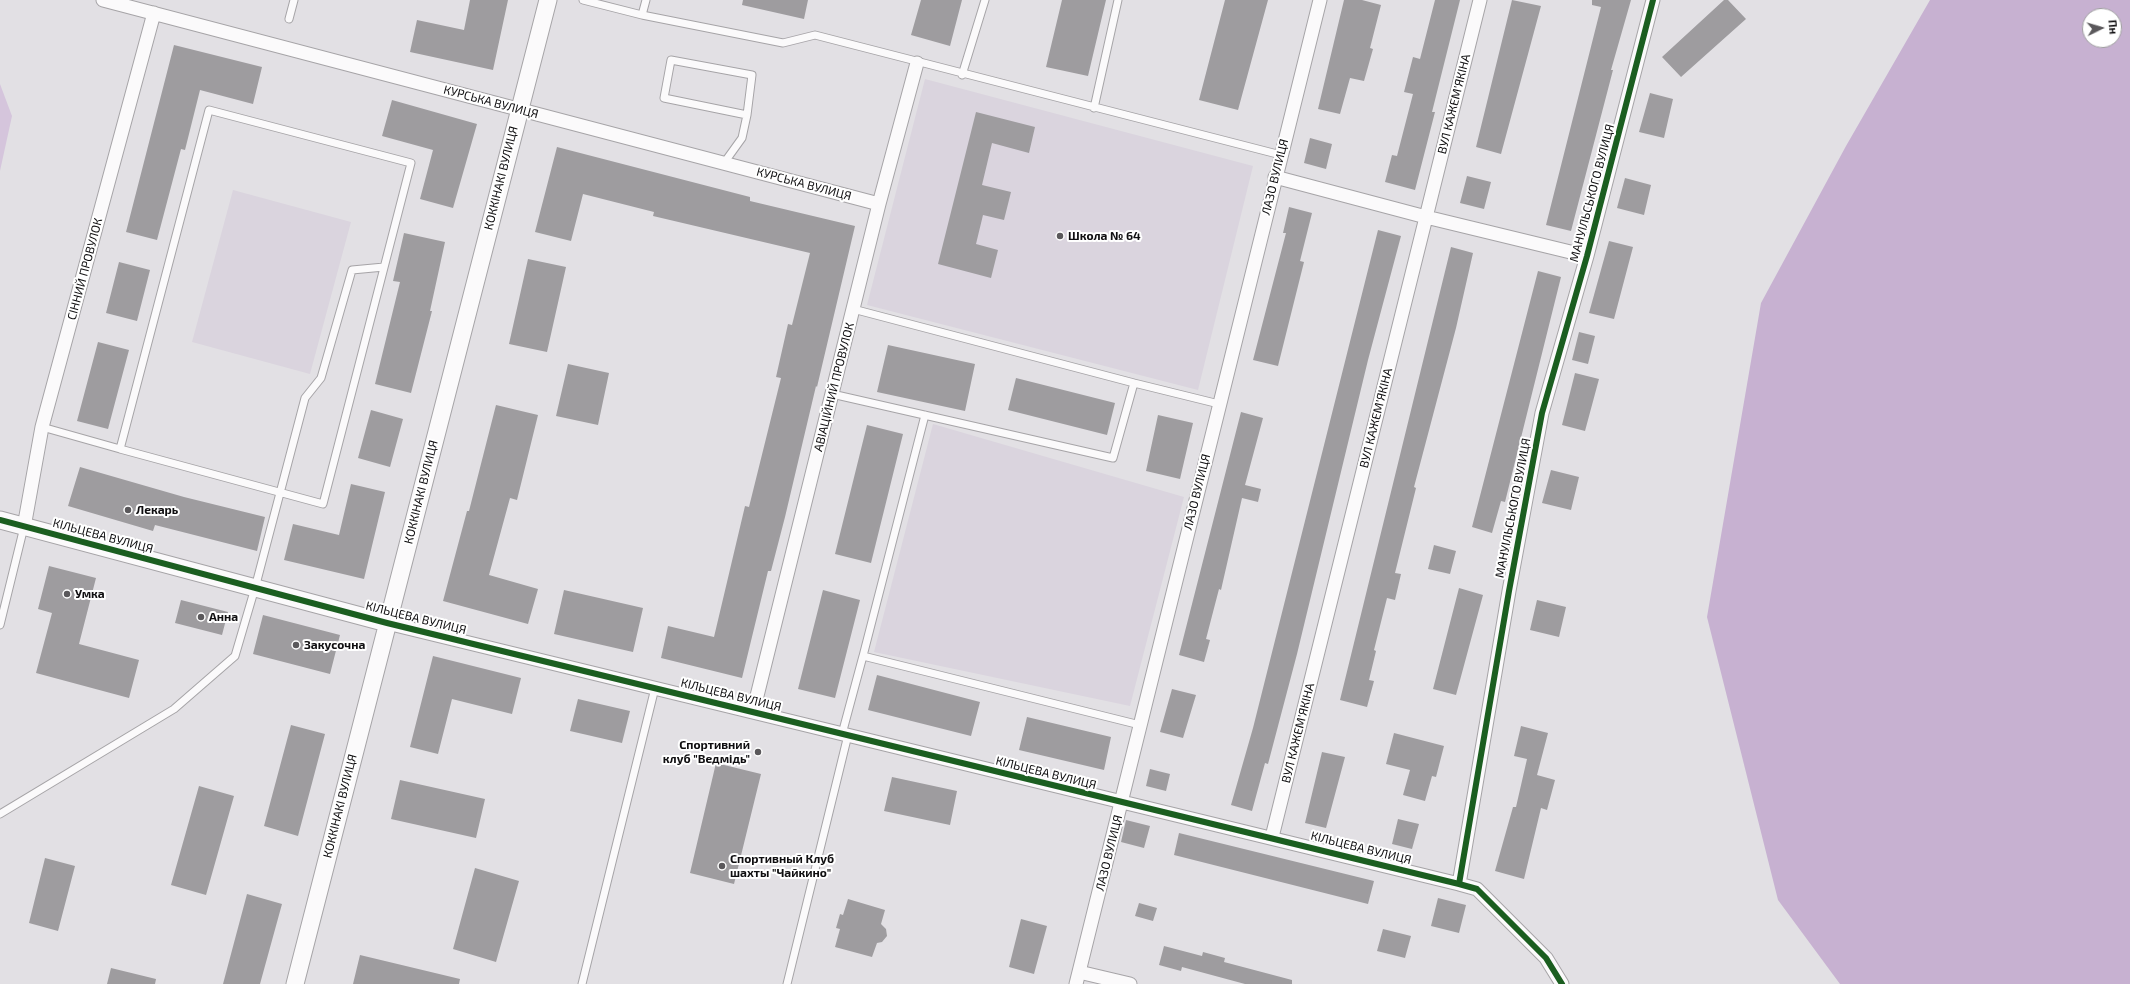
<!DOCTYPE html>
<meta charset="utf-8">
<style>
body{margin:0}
#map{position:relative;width:2130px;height:984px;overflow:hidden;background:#e2e0e4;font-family:"Exo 2",sans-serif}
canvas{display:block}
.north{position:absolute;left:2082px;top:8px;width:40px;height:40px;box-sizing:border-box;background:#fff;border:1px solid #9f9fa0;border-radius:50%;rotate:85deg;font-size:11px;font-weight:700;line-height:16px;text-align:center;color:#100f11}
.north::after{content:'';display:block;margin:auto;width:14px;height:18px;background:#5a585b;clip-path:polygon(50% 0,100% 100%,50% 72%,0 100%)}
</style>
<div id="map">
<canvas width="2130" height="984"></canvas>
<div class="north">Пн</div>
</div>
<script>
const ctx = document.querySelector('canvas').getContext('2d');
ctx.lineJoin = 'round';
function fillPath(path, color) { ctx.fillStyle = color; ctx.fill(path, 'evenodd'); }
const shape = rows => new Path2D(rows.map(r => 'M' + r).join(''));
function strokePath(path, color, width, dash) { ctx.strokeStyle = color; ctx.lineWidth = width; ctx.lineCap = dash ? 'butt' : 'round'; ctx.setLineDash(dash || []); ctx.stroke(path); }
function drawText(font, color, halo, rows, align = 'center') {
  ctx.font = font + ' "Exo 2",sans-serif'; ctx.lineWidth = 4; ctx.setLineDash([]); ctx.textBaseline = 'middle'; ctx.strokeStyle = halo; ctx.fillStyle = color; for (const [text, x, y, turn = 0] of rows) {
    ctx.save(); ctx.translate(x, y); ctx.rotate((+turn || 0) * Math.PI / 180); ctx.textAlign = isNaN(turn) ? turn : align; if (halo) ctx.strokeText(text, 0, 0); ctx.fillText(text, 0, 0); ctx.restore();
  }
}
fillPath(shape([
 [925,79,1253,166,1198,390,867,305],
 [233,190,351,222,310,374,192,342],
 [933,424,1184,497,1130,706,874,652]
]), '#dad4de');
fillPath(shape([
 [0,84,12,116,0,171]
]), '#d5c5dc');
fillPath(shape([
 [1930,0,2130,0,2130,984,1840,984,1778,900,1707,617,1761,303,1846,146],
 [2090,16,2114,16,2114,40,2090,40]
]), '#c7b1d1');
fillPath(shape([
 [470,0,508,0,493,70,410,52,417,20,464,30],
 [743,0,808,0,804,19,742,5],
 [921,0,962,0,950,46,911,35],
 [1062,0,1106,0,1088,76,1046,67],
 [1225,0,1268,0,1238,110,1199,100],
 [1344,0,1362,0,1381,5,1370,48,1373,49,1364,81,1350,78,1340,114,1318,109],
 [1435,0,1460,0,1432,112,1435,112,1415,190,1385,182,1392,155,1397,156,1413,94,1404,92,1413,57,1420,59],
 [1512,0,1541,6,1501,154,1476,147],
 [1592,0,1631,0,1611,70,1613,70,1571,231,1546,225,1601,7,1592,5],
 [1724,0,1728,0,1746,19,1681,77,1662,57],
 [174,45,262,67,253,104,200,90,185,150,181,149,157,240,126,232],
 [1650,93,1673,99,1664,138,1639,132],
 [392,100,477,124,453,208,420,199,433,150,382,136],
 [976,112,1035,127,1029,153,992,143,982,185,1011,192,1004,220,983,215,976,244,998,250,991,278,938,264],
 [1310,138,1332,144,1326,169,1304,163],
 [557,147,750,197,750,201,855,226,817,387,816,386,785,517,771,571,768,571,742,678,661,658,668,626,714,637,745,506,749,507,781,378,776,377,788,324,792,325,810,253,653,216,654,212,583,194,571,241,535,232],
 [1467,176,1491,182,1484,209,1460,203],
 [1625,178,1651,185,1644,215,1617,208],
 [1289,207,1312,213,1300,261,1304,262,1278,366,1253,360,1286,233,1283,233],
 [1378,230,1401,236,1368,360,1297,654,1268,764,1265,763,1252,811,1231,805,1253,728],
 [404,233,445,242,430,311,432,311,411,393,375,384,400,282,393,281],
 [1609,241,1633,247,1614,319,1589,313],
 [1451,247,1473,253,1456,328,1414,487,1416,488,1395,573,1401,574,1395,600,1387,598,1374,650,1376,651,1369,680,1374,681,1367,707,1340,700],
 [528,259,566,267,547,352,509,344],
 [119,262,150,270,137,321,106,313],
 [1538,271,1561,277,1505,502,1501,501,1492,533,1472,527],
 [1579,332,1595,336,1588,364,1572,360],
 [98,342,129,350,108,429,77,421],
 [888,345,975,364,965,411,877,392],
 [568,364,609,373,598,425,556,416],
 [1575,373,1599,379,1585,431,1562,425],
 [1016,378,1115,403,1107,435,1008,410],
 [496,405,538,415,517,500,510,498,489,575,538,589,528,624,443,601,467,511,469,511],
 [371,410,403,419,390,467,358,458],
 [1241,412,1263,418,1245,485,1261,489,1258,502,1242,498,1221,590,1219,589,1206,639,1210,640,1204,662,1179,655],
 [1158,415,1193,423,1180,479,1146,471],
 [867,425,903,434,871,563,835,554],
 [80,467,184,497,265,517,257,551,155,525,153,531,68,506],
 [1551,470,1579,477,1571,510,1542,503],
 [351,484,385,492,364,579,284,560,293,524,339,535],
 [1434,545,1456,551,1450,574,1428,569],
 [49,566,96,578,79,644,139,660,129,698,36,673,52,613,38,609],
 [1459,588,1483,595,1456,695,1433,689],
 [564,590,643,608,633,652,554,634],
 [823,590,860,600,835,698,798,689],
 [181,600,228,612,222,635,175,623],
 [1537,600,1566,607,1559,637,1530,630],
 [263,615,340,635,330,674,253,654],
 [433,656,521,678,512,714,452,699,438,754,410,747],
 [877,675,980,702,971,736,868,710],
 [1172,689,1196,695,1183,738,1160,732],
 [578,699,630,711,622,743,570,731],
 [1027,717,1111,737,1104,770,1019,750],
 [291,725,325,734,298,836,264,826],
 [1521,726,1548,733,1537,775,1555,780,1547,810,1541,808,1524,879,1495,871,1513,807,1516,807,1527,759,1514,756],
 [1394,733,1444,746,1436,777,1432,776,1425,801,1403,795,1410,770,1386,764],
 [1322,752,1345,757,1326,828,1305,823],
 [716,763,761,774,734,884,690,873],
 [1150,769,1170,774,1166,791,1146,786],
 [892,777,957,791,950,825,884,811],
 [400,780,485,799,476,838,391,819],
 [199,786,234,796,206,895,171,885],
 [1398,819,1419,824,1412,849,1392,844],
 [1126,820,1150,826,1144,848,1121,842],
 [1179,833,1374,881,1368,904,1174,855],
 [45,858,75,866,58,931,29,923],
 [475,868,519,881,496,962,453,949],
 [247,894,282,904,260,984,223,984],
 [1438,898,1466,905,1459,933,1431,926],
 [848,899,885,910,881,924,886,929,887,936,882,942,877,943,872,957,835,947,840,929,836,928,840,914,843,915],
 [1139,903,1157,908,1153,921,1135,916],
 [1021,919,1047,926,1034,974,1009,967],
 [1383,929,1411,936,1405,958,1377,951],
 [1164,946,1202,956,1203,952,1225,958,1224,962,1292,980,1292,984,1245,984,1182,967,1181,971,1159,965],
 [360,955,460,979,459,984,353,984],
 [111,968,156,979,155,984,107,984]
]), '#9e9c9f');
const service = shape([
 [583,0,642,15,783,43,815,35,1281,155],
 [642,15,646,0],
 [289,19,294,0],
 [962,75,985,0],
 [1094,108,1118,0],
 [209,110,411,163,323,504,120,449,209,110],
 [724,163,742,138,747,115,664,98,671,60,752,75,747,115],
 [1134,383,1219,404],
 [832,394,1113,458,1134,383,853,309],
 [925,415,863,656,1140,725],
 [42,427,120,449],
 [0,625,24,527],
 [842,734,863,656],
 [0,814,174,709,235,656,255,588,305,398,321,378,352,270,384,267],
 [582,984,655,688],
 [787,984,848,735]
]);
const minor = shape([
 [103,0,879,204],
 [1275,177,1426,217,1587,256],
 [24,527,42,427,154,13],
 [387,623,1459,884],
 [753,712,879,204,917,63],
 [1272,837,1480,0],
 [1079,972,1130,984],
 [1076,984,1320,0],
 [1562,984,1546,958,1477,889,1459,884,1509,591,1542,413,1587,256,1653,0]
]);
const tertiary = shape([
 [0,520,387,623],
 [295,984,548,0]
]);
strokePath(service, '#a6a4a7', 9);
strokePath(minor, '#a6a4a7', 15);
strokePath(tertiary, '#a6a4a7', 19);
strokePath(service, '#fbfafb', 7);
strokePath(minor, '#fbfafb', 13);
strokePath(tertiary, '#fbfafb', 17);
strokePath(shape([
 [0,520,387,623,1459,884],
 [1562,984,1546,958,1477,889,1459,884,1509,591,1542,413,1587,256,1653,0]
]), '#1b5e20', 6);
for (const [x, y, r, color] of [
 [1060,236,4,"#5a585b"],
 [128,510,4,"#5a585b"],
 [67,594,4,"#5a585b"],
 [201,617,4,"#5a585b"],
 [296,645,4,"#5a585b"],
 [758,752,4,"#5a585b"],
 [722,866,4,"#5a585b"]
]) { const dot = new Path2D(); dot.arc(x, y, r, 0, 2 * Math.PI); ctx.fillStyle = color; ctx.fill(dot); strokePath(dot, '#fff', 1.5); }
drawText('12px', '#100f11', '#fff', [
 ["КУРСЬКА ВУЛИЦЯ",491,102,15],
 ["ВУЛ КАЖЕМ'ЯКІНА",1454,104,-76],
 ["ЛАЗО ВУЛИЦЯ",1275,177,-76],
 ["КОККІНАКІ ВУЛИЦЯ",501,178,-76],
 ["КУРСЬКА ВУЛИЦЯ",804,184,15],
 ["МАНУІЛЬСЬКОГО ВУЛИЦЯ",1592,193,-75],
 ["СІННИЙ ПРОВУЛОК",85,269,-75],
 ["АВІАЦІЙНИЙ ПРОВУЛОК",834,387,-76],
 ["ВУЛ КАЖЕМ'ЯКІНА",1376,418,-76],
 ["КОККІНАКІ ВУЛИЦЯ",421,492,-76],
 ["ЛАЗО ВУЛИЦЯ",1197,492,-76],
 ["МАНУІЛЬСЬКОГО ВУЛИЦЯ",1513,508,-79],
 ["КІЛЬЦЕВА ВУЛИЦЯ",103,536,15],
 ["КІЛЬЦЕВА ВУЛИЦЯ",416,618,14],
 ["КІЛЬЦЕВА ВУЛИЦЯ",731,695,14],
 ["ВУЛ КАЖЕМ'ЯКІНА",1298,733,-76],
 ["КІЛЬЦЕВА ВУЛИЦЯ",1046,773,14],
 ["КОККІНАКІ ВУЛИЦЯ",340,806,-76],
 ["КІЛЬЦЕВА ВУЛИЦЯ",1361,848,14],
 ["ЛАЗО ВУЛИЦЯ",1109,853,-76]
]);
drawText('bold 12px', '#100f11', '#fff', [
 ["Школа № 64",1068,236],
 ["Лекарь",136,510],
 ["Умка",75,594],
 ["Анна",209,617],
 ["Закусочна",304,645],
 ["Спортивний",750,745,"right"],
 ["клуб \"Ведмідь\"",750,759,"right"],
 ["Спортивный Клуб",730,859],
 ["шахты \"Чайкино\"",730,873]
], 'left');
</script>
